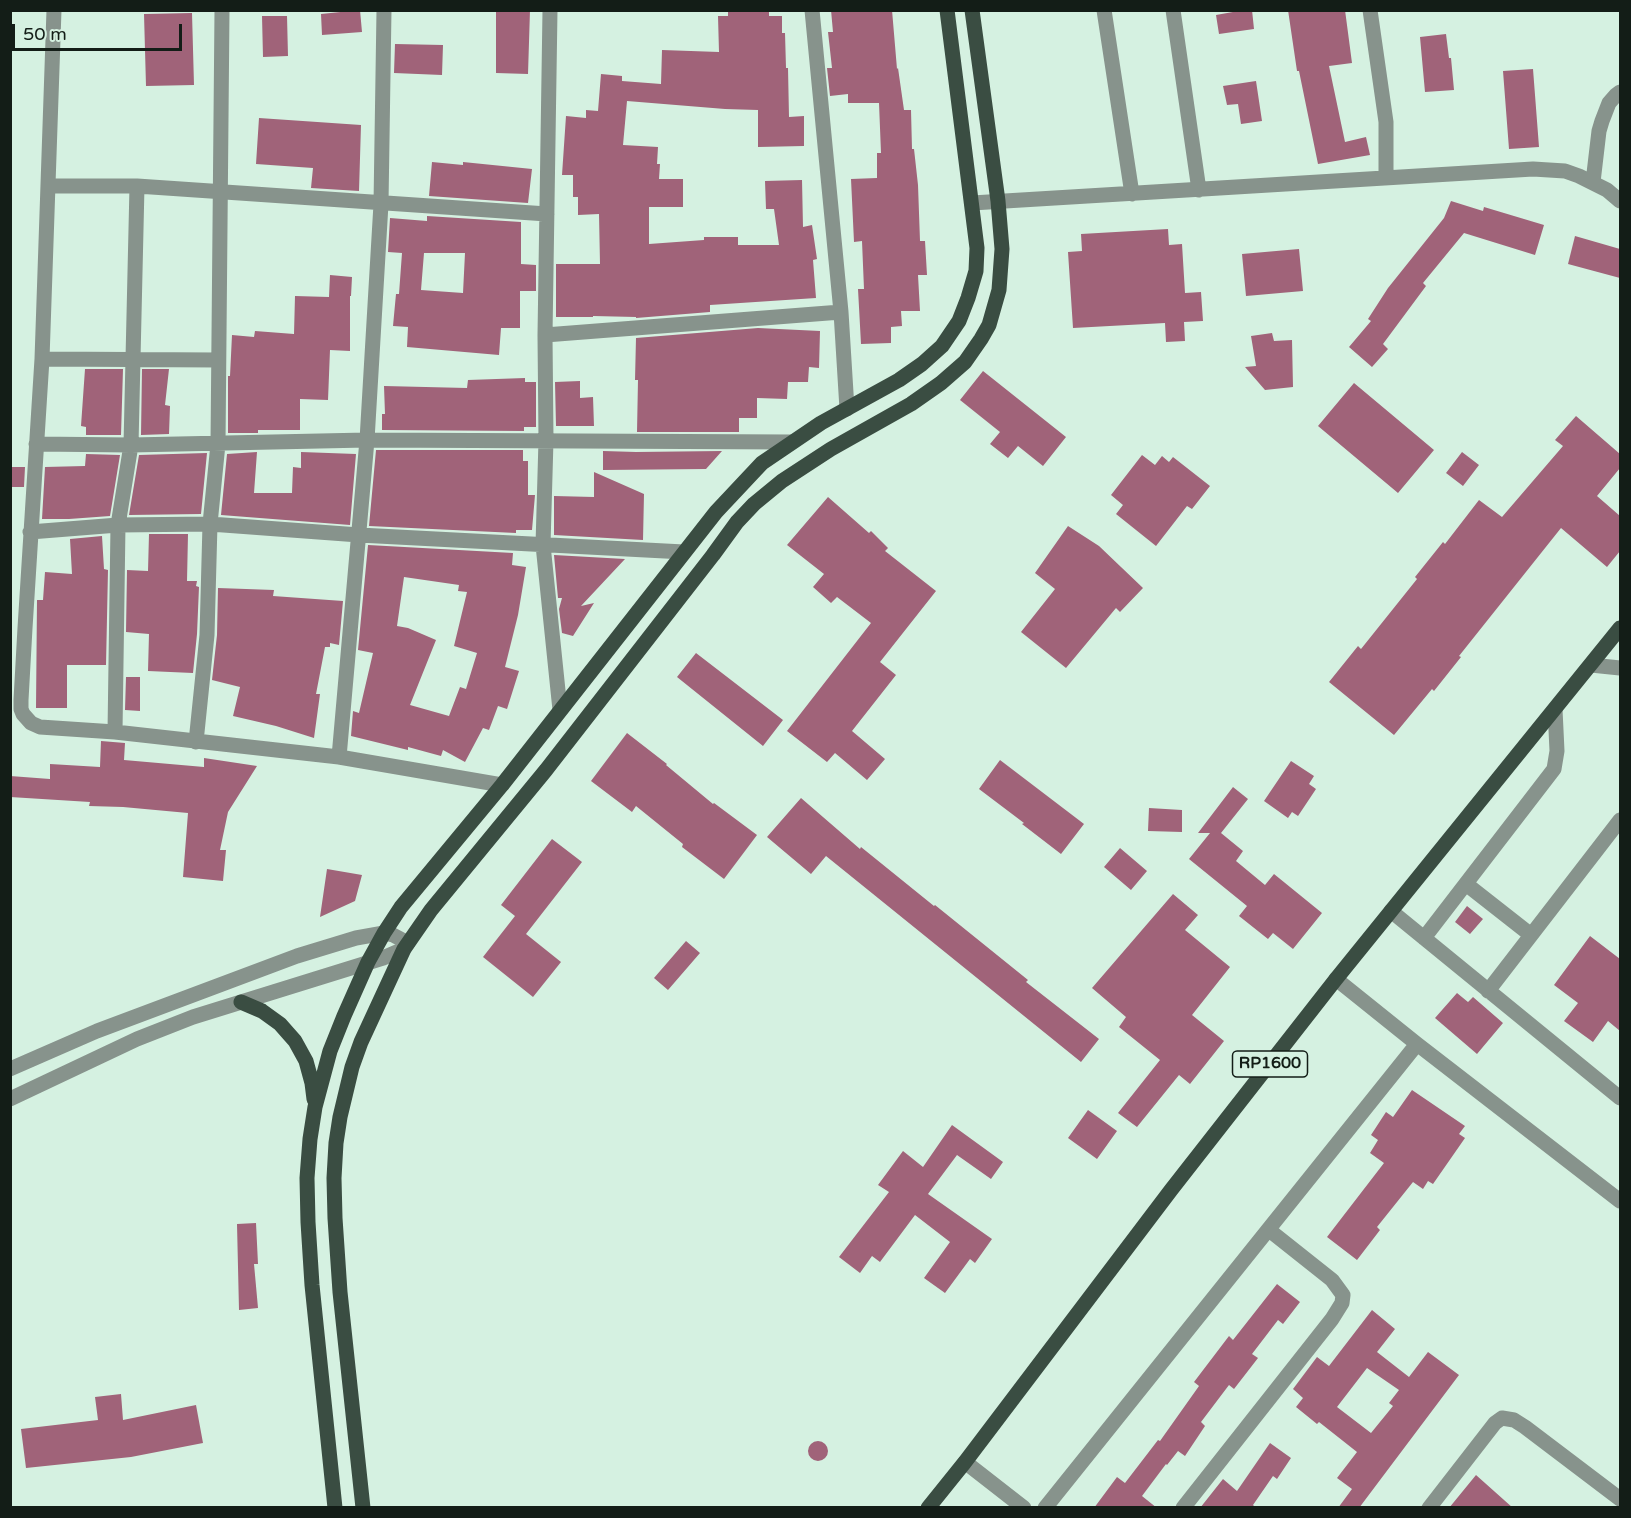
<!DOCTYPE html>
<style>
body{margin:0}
#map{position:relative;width:1631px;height:1518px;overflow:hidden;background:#d5f1e1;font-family:"Varela Round",sans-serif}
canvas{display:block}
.frame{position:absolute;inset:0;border:12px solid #131d17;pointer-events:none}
.scale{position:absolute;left:12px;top:24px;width:170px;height:27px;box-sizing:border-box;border:3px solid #131d17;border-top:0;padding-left:8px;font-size:18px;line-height:21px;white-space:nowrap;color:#131d17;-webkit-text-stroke:4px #d5f1e1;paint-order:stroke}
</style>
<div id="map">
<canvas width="1631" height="1518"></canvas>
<div class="frame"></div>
<div class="scale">50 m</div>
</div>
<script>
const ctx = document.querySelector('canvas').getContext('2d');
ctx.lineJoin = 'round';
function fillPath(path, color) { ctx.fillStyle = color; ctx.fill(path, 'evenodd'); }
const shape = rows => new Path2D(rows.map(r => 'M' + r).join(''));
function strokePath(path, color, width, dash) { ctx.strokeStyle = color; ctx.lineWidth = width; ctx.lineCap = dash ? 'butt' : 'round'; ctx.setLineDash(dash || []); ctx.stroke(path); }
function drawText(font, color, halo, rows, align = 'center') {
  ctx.font = font + ' "Varela Round",sans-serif'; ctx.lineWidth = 4.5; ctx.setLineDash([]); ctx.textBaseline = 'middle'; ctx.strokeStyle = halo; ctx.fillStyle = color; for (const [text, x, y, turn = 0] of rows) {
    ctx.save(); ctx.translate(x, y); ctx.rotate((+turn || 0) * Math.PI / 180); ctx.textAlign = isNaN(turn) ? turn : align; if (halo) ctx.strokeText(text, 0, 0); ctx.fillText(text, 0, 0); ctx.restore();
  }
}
fillPath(shape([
 [360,10,362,32,322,35,321,14],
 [496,10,530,10,528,74,496,73],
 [728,10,769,10,769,16,782,16,782,33,785,33,786,68,788,68,789,117,804,116,804,146,758,147,758,110,725,109,627,101,623,145,658,147,657,164,660,164,659,179,683,179,683,207,649,207,649,244,704,240,704,237,738,237,738,245,779,245,774,209,766,209,765,181,802,180,803,227,812,225,817,259,813,260,816,298,710,305,710,312,636,318,636,317,593,316,593,317,556,317,556,264,600,264,599,214,578,215,578,197,573,197,573,175,562,175,566,116,586,118,586,110,598,111,601,74,622,76,622,81,661,84,662,50,719,52,718,16,728,16],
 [831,10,892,10,897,69,898,68,904,110,911,110,912,149,914,149,918,185,920,241,925,241,927,275,918,275,920,311,901,311,902,326,891,327,891,343,861,344,858,289,864,289,862,241,854,242,851,179,877,178,877,153,881,153,879,103,848,103,848,94,830,96,827,68,832,68,828,32,833,32],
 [1244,10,1252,10,1254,29,1219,34,1216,15],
 [1288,10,1345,10,1352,63,1329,66,1345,142,1366,137,1370,155,1318,164,1299,71,1297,71],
 [192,13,194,85,146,86,144,14],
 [262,16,287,16,288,56,263,57],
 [1446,34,1449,58,1451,58,1454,90,1425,92,1420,37],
 [395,44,443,45,442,75,394,73],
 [1533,69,1539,147,1509,149,1503,71],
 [1256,81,1262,121,1241,124,1238,104,1227,105,1223,86],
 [259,118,361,125,359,191,311,188,313,168,256,164],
 [432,162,463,165,463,162,532,169,528,203,429,196],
 [1451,201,1483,211,1484,207,1544,225,1535,255,1464,233,1423,283,1426,286,1383,344,1388,349,1372,367,1349,347,1371,321,1368,319,1388,288,1444,218],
 [427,216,521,222,521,264,536,265,536,291,520,291,520,328,501,328,499,355,407,347,408,327,393,326,396,294,399,294,402,253,388,252,390,218,427,221],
 [424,253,465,253,463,293,421,290],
 [1168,229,1169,245,1182,244,1185,293,1201,292,1203,321,1184,322,1185,341,1166,342,1165,323,1073,328,1068,252,1082,251,1081,234],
 [1575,236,1620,249,1620,278,1568,264],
 [1299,249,1303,291,1246,296,1242,254],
 [330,275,352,277,351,296,350,296,350,351,330,350,328,400,300,399,300,430,258,430,258,433,228,433,228,376,230,376,232,335,254,337,255,331,294,334,295,296,329,297],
 [758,328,820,331,819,368,809,367,808,382,788,382,787,399,757,398,757,418,739,418,739,432,637,432,638,380,635,380,636,338],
 [1272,333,1274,341,1292,340,1293,387,1265,390,1245,367,1256,366,1251,336],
 [85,369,123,369,121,435,86,435,86,427,81,426],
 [142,369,169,369,165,405,170,406,169,434,141,435],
 [983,371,1066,437,1043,466,1018,446,1008,458,990,444,1000,432,960,400],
 [525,378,525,382,536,382,536,427,524,427,524,431,382,430,382,414,385,414,384,386,467,388,468,380],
 [580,381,580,398,593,397,594,426,556,426,555,382],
 [1354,383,1434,450,1398,493,1318,426],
 [1576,416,1620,454,1620,468,1597,496,1620,516,1620,551,1607,567,1561,528,1459,656,1461,657,1434,691,1432,689,1394,735,1329,682,1358,646,1361,649,1417,579,1415,577,1443,542,1445,544,1479,500,1502,517,1563,446,1555,440],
 [376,450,523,450,523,461,528,461,528,495,535,495,532,530,516,530,516,533,369,526],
 [603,451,636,452,722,451,706,469,603,470],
 [257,452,254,493,292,493,293,467,301,468,301,452,356,454,350,525,221,515,227,454],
 [1462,452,1479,465,1463,486,1446,473],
 [207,453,201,514,129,515,139,455],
 [86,454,120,455,110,516,69,519,42,519,45,467,85,466],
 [1142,455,1155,465,1162,456,1169,462,1173,457,1210,486,1192,509,1187,506,1156,546,1116,514,1123,505,1111,495],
 [10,467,25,467,24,487,10,487],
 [594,472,644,494,643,540,554,535,554,496,594,497],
 [828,497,869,533,871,531,888,548,885,551,936,591,880,662,896,675,852,731,885,759,867,780,835,753,827,762,787,731,871,623,837,597,831,603,813,587,824,574,787,545],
 [1068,526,1099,546,1143,588,1120,612,1116,608,1066,668,1021,632,1055,589,1035,573],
 [149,534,188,534,187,581,197,581,196,586,199,587,197,634,193,673,148,671,149,634,126,632,127,570,148,571],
 [102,536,104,569,108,570,106,665,67,665,67,708,36,708,37,600,43,600,45,572,72,574,70,539],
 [368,545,513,553,512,565,526,567,518,615,505,667,519,671,507,709,498,706,489,730,483,728,465,762,443,750,441,756,408,747,408,750,351,736,353,711,359,713,373,653,358,650],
 [404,577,459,585,458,591,467,592,454,646,477,653,466,689,460,687,449,716,410,705,436,640,408,628,397,626],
 [554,555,625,559,581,606,594,603,573,636,562,633,559,609,562,598,558,598],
 [218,588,274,590,273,596,343,601,339,645,330,643,330,647,325,647,316,694,320,694,314,738,276,726,233,716,240,687,212,680,217,635],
 [696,653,783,720,763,746,677,677],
 [126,677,140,677,140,711,125,710],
 [627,733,667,764,666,765,713,804,714,803,757,835,724,879,682,847,683,844,636,806,632,812,591,781],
 [101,741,125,743,124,760,204,767,204,758,257,766,228,812,220,850,226,850,223,881,183,877,188,813,123,807,89,806,90,802,10,797,10,776,50,779,50,764,100,767],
 [1000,760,1084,824,1061,854,1022,824,1024,823,979,789],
 [1291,761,1314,776,1309,784,1316,789,1298,816,1292,812,1288,818,1264,801],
 [1233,787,1248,799,1221,833,1243,851,1236,861,1265,885,1274,874,1322,913,1293,949,1273,933,1268,939,1239,916,1247,906,1189,859,1210,833,1198,833],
 [801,798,860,849,861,847,934,906,935,905,1028,980,1026,982,1099,1039,1081,1062,826,856,811,874,767,837],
 [1149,808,1182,810,1182,832,1148,831],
 [552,839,582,862,526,934,561,962,533,997,483,957,515,916,501,905],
 [1120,848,1147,871,1131,890,1104,867],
 [327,869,362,875,355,901,320,917],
 [1173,894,1198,915,1185,930,1230,967,1192,1015,1224,1041,1190,1084,1179,1075,1137,1127,1118,1113,1160,1060,1119,1027,1126,1017,1092,988],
 [1467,906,1483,919,1470,934,1455,922],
 [1590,936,1620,959,1620,1031,1608,1021,1593,1042,1564,1021,1578,1003,1554,985],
 [686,941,700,953,668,990,654,978],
 [1457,993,1468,1002,1473,997,1503,1023,1477,1054,1435,1018],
 [1412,1090,1465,1126,1459,1134,1465,1138,1433,1184,1428,1181,1423,1189,1413,1182,1377,1227,1380,1230,1357,1260,1327,1237,1384,1163,1370,1153,1378,1140,1371,1135,1386,1112,1393,1117],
 [1088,1110,1117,1131,1097,1159,1068,1138],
 [952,1125,1003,1162,991,1179,957,1155,928,1194,992,1239,975,1263,970,1259,945,1293,924,1278,950,1242,915,1215,880,1262,872,1256,860,1273,839,1257,889,1192,878,1185,903,1151,923,1167],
 [256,1223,258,1264,254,1264,258,1308,239,1310,237,1224],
 [1277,1284,1300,1302,1283,1324,1278,1320,1252,1354,1258,1358,1234,1389,1229,1385,1201,1422,1205,1426,1185,1456,1178,1451,1167,1465,1166,1464,1142,1496,1157,1508,1094,1508,1117,1477,1125,1483,1158,1440,1160,1441,1199,1386,1194,1382,1229,1336,1233,1340],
 [1372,1310,1395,1329,1377,1352,1409,1377,1428,1352,1459,1375,1359,1508,1338,1508,1352,1489,1337,1478,1357,1452,1319,1422,1317,1424,1296,1407,1303,1398,1293,1389,1317,1357,1329,1366],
 [1367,1368,1399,1390,1389,1403,1393,1406,1371,1433,1337,1407],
 [121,1394,123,1420,196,1405,203,1443,131,1457,26,1468,21,1429,98,1420,95,1397],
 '808 1451a10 10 0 1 1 20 0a10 10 0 1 1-20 0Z',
 [1270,1443,1291,1458,1277,1479,1273,1476,1253,1505,1256,1508,1200,1508,1223,1479,1237,1491],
 [1476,1475,1513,1508,1449,1508]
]), '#a06379');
strokePath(shape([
 [54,10,42,359,25,628,21,700,21,709,23,714,31,723,40,727,115,732,339,757,502,785],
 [550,10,545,335,546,440,543,545,560,710],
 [812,10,841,312,847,409],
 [1104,10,1132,194],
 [1173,10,1199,190],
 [1370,10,1386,122,1386,177],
 [1593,182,1599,131,1602,121,1609,103,1616,95,1620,92],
 [48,186,137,186,547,214],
 [972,203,1533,169,1565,171,1579,176,1607,190,1620,201],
 [545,335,841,312],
 [42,359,218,360],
 [36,444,131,445,367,440,791,442],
 [30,532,118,525,210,524,359,535,684,552],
 [1591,665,1620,668],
 [115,732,118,525,131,445,137,186],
 [196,742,207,635,210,524,218,444,222,10],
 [339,757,367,440,381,204,384,10],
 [1466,884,1531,935],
 [1391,911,1620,1098],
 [1424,938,1554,769,1557,751,1555,709],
 [1336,979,1417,1044,1620,1201],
 [1488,991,1620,820],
 [10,1069,97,1031,297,956,356,938,384,933,393,935,408,943],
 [10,1099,137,1039,193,1017,383,958,404,949],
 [965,1462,1024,1508],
 [1045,1508,1417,1044],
 [1183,1508,1332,1319,1342,1303,1343,1295,1332,1280,1269,1230],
 [1429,1508,1495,1423,1502,1418,1514,1420,1525,1427,1620,1499]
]), '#87938c', 15);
strokePath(shape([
 [241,1002,262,1011,280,1024,295,1041,306,1061,312,1083,314,1099],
 [335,1508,312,1285,308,1222,307,1178,310,1139,315,1107,330,1051,344,1016,368,962,384,933,401,907,502,785,716,512,762,463,821,423,899,380,922,364,942,346,959,321,968,298,976,271,977,248,947,10],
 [363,1508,340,1292,335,1218,334,1178,336,1143,340,1117,352,1067,361,1042,404,949,431,910,546,770,713,555,737,522,754,504,782,481,831,449,911,404,941,383,965,362,981,339,989,325,999,290,1002,249,998,201,972,10],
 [928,1508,965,1462,1171,1190,1336,979,1620,628]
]), '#3a4d42', 15);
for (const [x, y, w] of [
 [1270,1064,75]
]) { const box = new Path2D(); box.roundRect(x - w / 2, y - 13, w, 26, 4.5); ctx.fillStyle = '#d5f1e1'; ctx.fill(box); strokePath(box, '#131d17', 1.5); }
drawText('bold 16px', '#131d17', null, [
 ["RP1600",1270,1064]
]);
</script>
